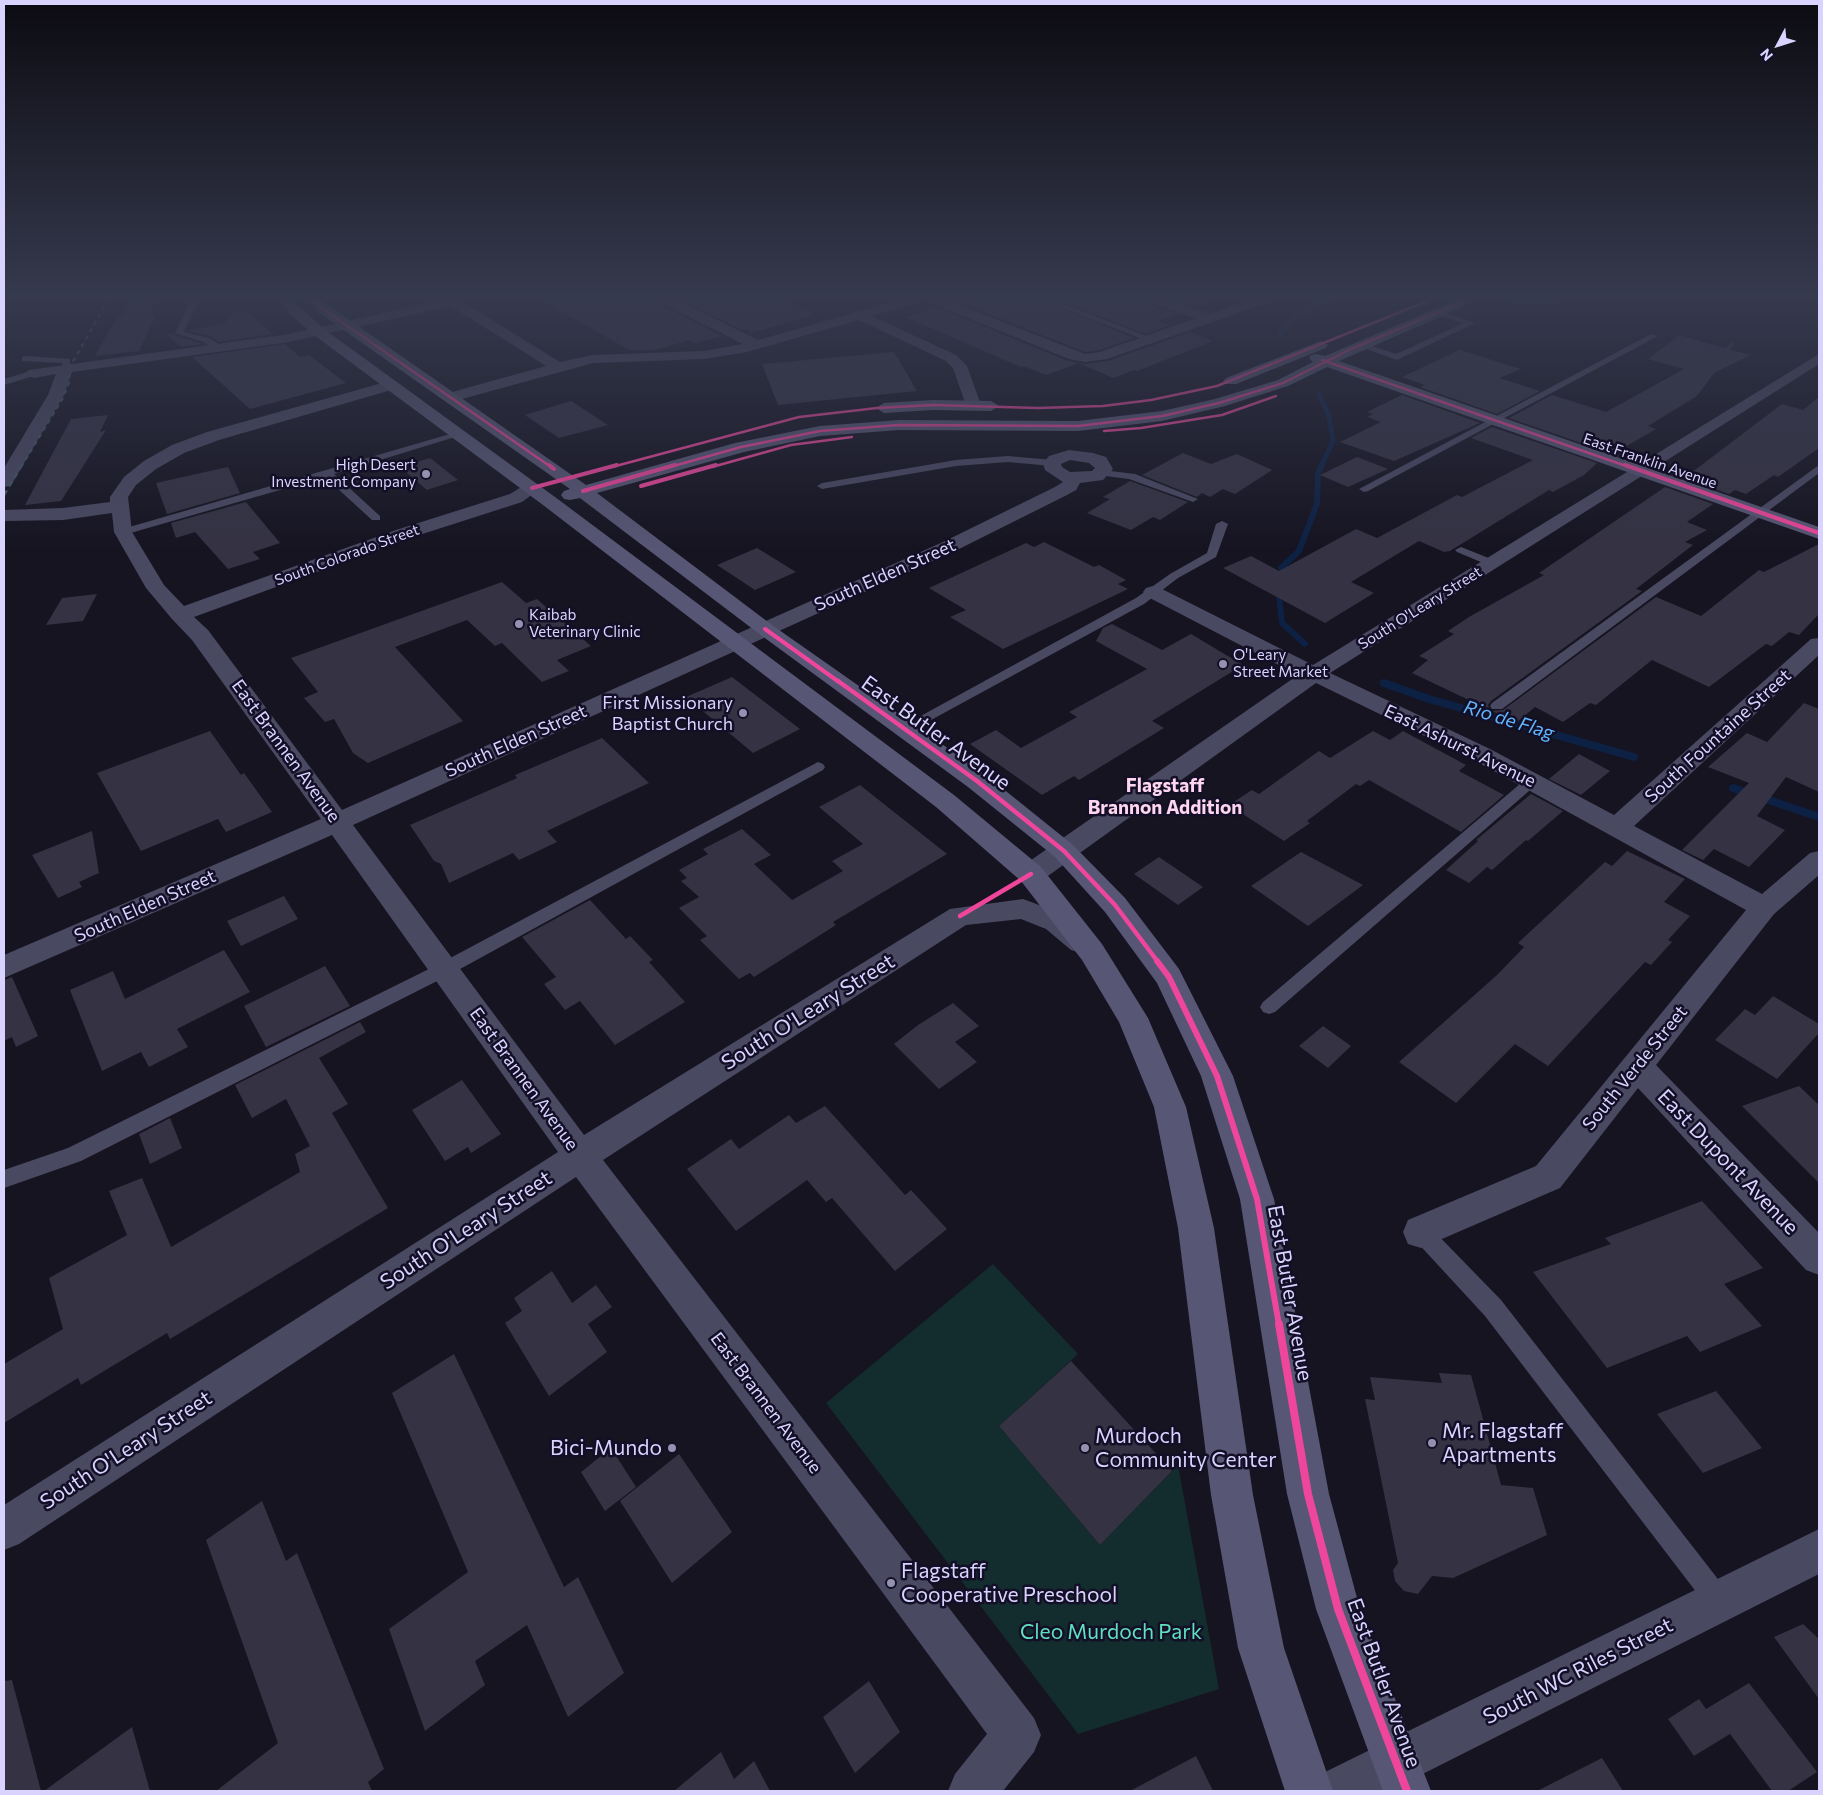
<!DOCTYPE html>
<style>
body{margin:0}
#map{position:relative;width:1823px;height:1795px;overflow:hidden;background:#161421;font-family:Commissioner,sans-serif}
canvas{display:block}
.frame{position:absolute;inset:0;border:5px solid #d9d4ff;pointer-events:none}
.north{position:absolute;left:1753px;top:20px;width:50px;height:50px;-webkit-text-stroke:4px #130f26;paint-order:stroke;rotate:230deg;font-size:14px;font-weight:700;line-height:20px;text-align:center;color:#d9d4ff}
.north::after{content:'';display:block;margin:auto;width:18px;height:22px;background:#d9d4ff;clip-path:polygon(50% 0,100% 100%,50% 72%,0 100%)}
</style>
<div id="map">
<canvas width="1823" height="1795"></canvas>
<div class="frame"></div>
<div class="north">N</div>
</div>
<script>
const ctx = document.querySelector('canvas').getContext('2d');
ctx.lineJoin = 'round';
function fillPath(path, color) { ctx.fillStyle = color; ctx.fill(path, 'evenodd'); }
const shape = rows => new Path2D(rows.map(r => 'M' + r).join(''));
function strokePath(path, color, width, dash) { ctx.strokeStyle = color; ctx.lineWidth = width; ctx.lineCap = dash ? 'butt' : 'round'; ctx.setLineDash(dash || []); ctx.stroke(path); }
function drawText(font, color, halo, rows, align = 'center') {
  ctx.font = font + ' Commissioner,sans-serif'; ctx.lineWidth = 5; ctx.setLineDash([]); ctx.textBaseline = 'middle'; ctx.strokeStyle = halo; ctx.fillStyle = color; for (const [text, x, y, turn = 0] of rows) {
    ctx.save(); ctx.translate(x, y); ctx.rotate((+turn || 0) * Math.PI / 180); ctx.textAlign = isNaN(turn) ? turn : align; if (halo) ctx.strokeText(text, 0, 0); ctx.fillText(text, 0, 0); ctx.restore();
  }
}
fillPath(shape([
 [993,1264,1078,1354,999,1426,1100,1545,1178,1465,1219,1689,1078,1734,826,1403]
]), '#132c2d');
strokePath(shape([
 [1516,301,1557,300],
 [1280,334,1298,313,1330,300],
 [1319,394,1329,416,1333,441,1321,467]
]), '#0d2144', 5);
strokePath(shape([
 [1305,644,1282,623,1279,596,1288,579,1281,568,1299,551,1317,504,1318,474,1322,465]
]), '#0d2144', 6);
strokePath(shape([
 [1384,683,1429,699,1634,757],
 [1733,788,1816,816]
]), '#0d2144', 8);
fillPath(shape([
 [131,300,156,300,149,316,156,315,139,351,95,356,107,334,118,318,122,318],
 [542,300,659,300,661,305,722,336,695,343,689,340,655,350,629,350],
 [681,300,784,300,815,315,750,333,748,329,742,330],
 [961,300,1041,300,1134,338,1100,350,1085,352,956,301],
 [1059,300,1148,300,1150,305,1178,314,1158,321,1170,325,1146,334],
 [1173,300,1206,300,1206,304,1196,307],
 [936,307,1068,361,1085,364,1108,361,1190,332,1213,341,1137,371,1134,370,1113,378,1079,363,1046,375,1024,366,1021,367,905,317],
 [233,312,247,312,273,334,219,342,209,336,187,331,225,323],
 [173,333,174,335,203,344,181,347,167,335],
 [1679,335,1724,348,1735,341,1730,350,1751,355,1714,373,1697,396,1648,426,1656,429,1613,454,1509,418,1552,395,1606,412,1684,369,1648,359],
 [285,344,300,357,309,355,346,383,250,409,192,357],
 [1460,350,1521,369,1499,378,1540,391,1497,414,1420,387,1425,385,1402,377],
 [894,352,917,391,778,405,762,364],
 [1402,395,1480,423,1394,461,1340,442,1381,422,1367,417,1373,414,1367,412],
 [1819,397,1819,448,1778,477,1774,475,1746,494,1735,490,1729,494,1681,477,1695,470,1782,404,1803,410],
 [571,401,608,425,559,438,525,415],
 [108,415,100,432,106,430,61,501,25,505,71,419],
 [1492,427,1597,463,1584,475,1553,492,1549,490,1450,551,1444,552,1419,541,1351,582,1374,593,1325,623,1223,568,1251,556,1279,571,1356,529,1377,538,1457,495,1462,497,1533,460,1471,438],
 [1183,453,1211,464,1237,454,1272,470,1235,494,1223,489,1210,497,1202,493,1197,497,1142,475],
 [1357,457,1388,469,1348,487,1320,475],
 [430,458,458,480,427,490,400,467],
 [228,467,240,493,167,514,156,483],
 [1130,481,1188,502,1160,520,1153,517,1131,530,1087,513,1110,499,1103,497],
 [1665,487,1713,504,1687,522,1707,530,1685,542,1693,545,1636,589,1642,591,1491,701,1488,705,1490,710,1412,673,1428,660,1419,656,1454,634,1448,631,1469,617,1544,575,1539,573],
 [246,502,280,543,253,552,260,559,228,569,195,532,176,538,171,523],
 [1044,542,1094,567,1099,565,1126,580,1118,584,1128,589,1003,649,950,617,966,610,929,588,1026,543,1034,547],
 [1819,544,1819,614,1799,635,1789,632,1772,646,1766,644,1709,687,1652,660,1596,705,1590,703,1563,722,1535,707,1517,722,1492,711,1503,710,1656,597,1701,616,1759,570,1764,572],
 [757,548,796,572,755,590,717,565],
 [502,582,526,603,537,599,591,646,557,660,569,671,542,682,502,643,495,646,467,620,395,647,463,721,368,763,353,753,334,719,325,722,304,698,318,692,291,658],
 [97,594,83,621,46,625,62,598],
 [1112,624,1162,650,1191,634,1243,665,1152,721,1164,728,1079,780,1074,776,1042,795,970,744,996,730,1021,748,1077,717,1069,712,1147,669,1096,641,1103,628],
 [732,677,800,729,753,753,686,697],
 [1804,703,1819,709,1819,792,1786,777,1757,816,1785,830,1749,867,1714,849,1703,860,1682,850,1749,783,1708,767,1747,733,1767,742],
 [210,731,241,775,244,773,272,812,226,832,218,819,141,851,97,773],
 [1373,731,1390,740,1403,731,1466,765,1459,771,1504,795,1461,832,1369,780,1360,786,1356,784,1307,821,1310,823,1284,841,1229,805,1252,790,1259,794,1319,751,1330,758],
 [602,738,649,783,547,831,557,842,519,860,513,853,449,883,441,864,434,861,410,825,517,778,515,775],
 [1579,754,1610,771,1581,795,1549,779],
 [860,785,947,854,833,922,836,925,754,977,750,973,739,979,700,940,707,936,679,908,699,897,681,881,687,878,679,870,708,854,703,849,742,829,771,855,754,864,792,900,843,871,832,861,863,844,819,807],
 [1531,794,1563,811,1528,841,1526,840,1492,870,1487,867,1469,883,1446,870,1478,841,1476,840],
 [92,831,99,873,79,882,82,887,58,898,32,855],
 [1627,851,1685,879,1664,902,1690,916,1668,940,1672,942,1651,965,1645,962,1548,1066,1515,1044,1456,1103,1399,1062,1497,975,1524,947,1518,943,1605,862,1612,866],
 [1301,852,1363,885,1308,926,1251,886],
 [1159,857,1203,887,1178,905,1134,874],
 [284,896,298,919,241,946,227,921],
 [590,900,626,939,630,936,653,960,649,962,685,1002,615,1045,580,1001,565,1010,544,984,556,977,522,937],
 [224,950,250,992,177,1029,188,1047,149,1067,141,1052,102,1071,70,990,113,971,125,999],
 [325,966,350,1006,266,1047,244,1006],
 [12,977,38,1036,16,1047,12,1037,4,1041,4,980],
 [1773,996,1819,1024,1819,1033,1777,1079,1715,1040,1745,1009,1755,1015],
 [953,1003,979,1026,955,1042,977,1062,939,1089,894,1044,918,1025],
 [360,1022,366,1032,319,1058,348,1104,332,1113,388,1208,170,1339,167,1333,81,1385,78,1378,4,1423,4,1364,63,1329,49,1278,127,1235,109,1191,142,1178,171,1247,300,1172,295,1154,310,1146,286,1099,252,1118,235,1085],
 [1323,1026,1351,1046,1328,1068,1299,1046],
 [462,1080,501,1134,471,1153,468,1147,445,1161,412,1110],
 [1799,1086,1819,1105,1819,1183,1742,1106],
 [825,1106,905,1195,911,1190,947,1229,895,1271,832,1198,826,1202,807,1180,736,1231,687,1169,731,1139,739,1149,789,1115,796,1123],
 [170,1118,182,1148,150,1164,139,1134],
 [1702,1201,1763,1268,1724,1284,1762,1326,1700,1352,1687,1336,1607,1368,1533,1272,1611,1244,1605,1238],
 [552,1271,572,1303,596,1285,612,1307,588,1324,607,1352,549,1396,505,1323,522,1311,514,1298],
 [454,1354,564,1587,578,1577,624,1673,568,1717,527,1625,475,1661,485,1685,425,1731,389,1629,468,1572,392,1393],
 [1071,1361,1172,1471,1100,1545,999,1426],
 [1439,1373,1471,1375,1501,1485,1533,1488,1547,1535,1453,1578,1432,1576,1418,1594,1404,1591,1395,1581,1393,1570,1398,1563,1365,1399,1375,1400,1370,1377,1442,1383],
 [1716,1391,1762,1448,1703,1473,1657,1414],
 [611,1448,636,1487,605,1511,581,1472],
 [679,1454,732,1532,672,1583,620,1501],
 [262,1501,286,1561,297,1553,384,1769,368,1782,372,1791,216,1791,278,1743,206,1540],
 [1803,1624,1819,1639,1819,1699,1774,1637],
 [12,1680,41,1791,4,1791,4,1681],
 [869,1681,900,1732,855,1773,823,1717],
 [1749,1683,1817,1772,1788,1791,1772,1791,1730,1734,1694,1756,1668,1719,1699,1699,1706,1709],
 [132,1727,150,1791,44,1791],
 [721,1752,734,1779,754,1761,770,1791,674,1791],
 [1196,1756,1213,1791,1130,1791],
 [1602,1758,1623,1791,1537,1791]
]), '#343243');
fillPath(shape([
 [191,300,199,300,184,332,209,338,224,347,224,351,218,351,203,342,175,333,191,300],
 [1043,300,1054,300,1154,339,1147,341,1043,300],
 [1437,310,1475,323,1397,360,1356,345,1360,342,1396,354,1464,323,1434,314,1433,312,1437,310],
 [1651,334,1658,336,1368,491,1364,492,1359,489,1651,334],
 [25,356,70,359,70,368,63,370,62,363,22,361,22,357,25,356],
 [34,370,38,373,37,375,4,385,4,379,34,370],
 [457,432,465,434,334,474,380,516,380,520,372,520,325,477,127,534,123,535,117,532,119,530,457,432],
 [1008,456,1052,460,1057,463,1052,466,1008,462,956,466,822,489,817,486,822,483,956,460,1008,456],
 [1819,465,1819,473,1502,709,1492,709,1490,706,1492,703,1819,465],
 [1102,470,1135,474,1198,499,1193,502,1129,479,1098,475,1098,471,1102,470],
 [1222,521,1228,524,1216,557,1178,578,1144,604,909,732,904,733,897,729,1136,598,1170,574,1207,553,1216,524,1222,521],
 [1461,547,1496,561,1498,563,1492,566,1488,565,1457,552,1455,550,1461,547],
 [818,762,823,764,825,767,823,770,451,974,81,1161,4,1188,4,1170,68,1148,439,964,818,762],
 [1532,776,1539,781,1537,784,1275,1012,1269,1014,1263,1012,1260,1007,1263,1002,1527,778,1532,776],
 [1421,1222,1428,1225,1501,1300,1728,1592,1732,1601,1728,1610,1719,1614,1710,1610,1485,1316,1414,1239,1411,1232,1414,1225,1421,1222]
]), '#4a4962');
fillPath(shape([
 [441,300,464,300,463,302,560,362,593,355,704,351,743,344,662,303,661,300,677,300,758,340,899,300,919,300,918,303,872,316,956,355,967,366,981,405,979,408,967,408,953,368,946,361,859,320,747,352,704,359,593,363,451,402,443,397,445,394,546,366,451,306,289,342,72,372,64,395,13,482,10,486,4,487,4,468,48,395,56,374,34,378,29,376,26,373,29,370,289,334,441,300],
 [929,300,947,300,1085,354,1100,352,1196,318,1151,303,1150,300,1168,300,1210,314,1250,300,1269,300,1267,303,1107,359,1085,362,1069,359,931,303,929,300],
 [1819,354,1819,364,1330,673,1490,749,1614,815,1811,639,1819,638,1819,655,1634,826,1762,894,1810,853,1819,851,1819,875,1774,914,1656,1065,1819,1233,1819,1275,1806,1270,1638,1088,1560,1188,1421,1248,1408,1244,1403,1232,1408,1220,1536,1166,1746,910,1472,759,1316,683,1041,881,1031,883,1021,881,1018,874,1021,867,1298,675,1146,596,1143,592,1146,588,1153,586,1160,588,1313,665,1819,354],
 [393,380,401,385,398,388,219,440,184,453,156,469,136,485,128,497,132,532,164,585,184,606,396,530,510,494,526,484,538,484,541,488,522,502,410,538,194,617,208,630,342,810,943,542,1055,487,1063,482,1045,470,1043,463,1049,456,1069,450,1093,453,1106,457,1113,469,1103,480,1080,483,1076,490,1067,495,957,550,353,825,584,1135,950,909,1023,899,1066,915,1091,934,1095,942,1091,950,1081,953,1071,950,1046,929,1021,919,966,925,603,1160,1034,1718,1041,1735,1034,1752,1003,1791,948,1791,955,1774,987,1734,576,1177,19,1544,4,1550,4,1505,558,1152,332,835,4,978,4,955,321,819,192,640,172,619,146,588,114,532,112,513,63,520,4,521,4,510,63,508,110,502,110,497,124,477,144,461,172,445,207,432,393,380],
 [1070,460,1089,463,1095,468,1092,471,1070,472,1062,467,1061,464,1070,460],
 [1819,1529,1819,1574,1389,1791,1314,1791,1321,1774,1819,1529]
]), '#4a4962');
fillPath(shape([
 [279,300,292,300,324,329,555,497,954,795,1041,867,1102,944,1148,1018,1186,1107,1214,1228,1253,1495,1284,1648,1333,1791,1285,1791,1238,1648,1211,1495,1178,1228,1154,1107,1119,1022,1082,960,1021,881,936,807,543,505,314,335,292,316,279,300],
 [307,300,321,300,586,485,735,443,820,426,899,420,1078,421,1162,411,1215,399,1278,380,1313,362,1309,358,1311,355,1316,354,1325,356,1455,300,1467,300,1465,306,1339,361,1819,527,1819,539,1327,367,1288,386,1225,406,1162,421,1078,431,899,430,820,436,744,452,597,493,772,625,986,775,1073,845,1125,898,1179,969,1233,1076,1274,1199,1329,1494,1360,1609,1431,1791,1383,1791,1316,1609,1287,1494,1240,1199,1201,1076,1157,983,1105,912,1055,857,968,787,758,633,580,498,570,500,564,499,561,495,564,491,570,489,318,312,307,300],
 [1321,341,1328,345,1326,348,1236,384,1226,384,1223,381,1226,378,1321,341],
 [933,400,991,401,999,406,991,411,933,410,884,413,876,408,884,403,933,400]
]), '#575674');
strokePath(shape([
 [21,467,63,398,69,383,70,367,108,300]
]), '#43596b', 2, [4.5, 4]);
strokePath(shape([
 [4,495,22,465]
]), '#43596b', 2.5, [5.5, 4.5]);
strokePath(shape([
 [314,300,323,309,551,467],
 [1322,360,1629,467],
 [1104,431,1141,428,1222,415,1276,396],
 [612,467,799,417,877,408,933,405,1038,408,1103,406,1151,400,1217,386,1430,300],
 [670,467,741,447,820,431,899,425,1078,426,1162,416,1219,403,1283,383,1351,349,1460,303,1461,300],
 [712,467,791,445,852,437]
]), '#ed469a', 2.5);
strokePath(shape([
 [549,465,554,469],
 [1625,465,1819,533],
 [641,486,716,465],
 [532,488,617,465],
 [583,491,675,465],
 [765,629,839,682]
]), '#ed469a', 4);
strokePath(shape([
 [838,681,977,781,1064,851,1115,905,1158,962],
 [960,916,1031,874]
]), '#ed469a', 4.5);
strokePath(shape([
 [1157,961,1169,977,1217,1076,1257,1199,1279,1325]
]), '#ed469a', 6);
strokePath(shape([
 [1279,1324,1308,1494,1338,1609,1407,1791]
]), '#ed469a', 8);
const sky = ctx.createLinearGradient(0, 0, 0, 551);
sky.addColorStop(0, '#0c0b12');
sky.addColorStop(0.54, '#363a4e');
sky.addColorStop(1, '#363a4e00');
ctx.fillStyle = sky;
ctx.fillRect(0, 0, 1823, 551);
for (const [x, y, r, color] of [
 [426,474,5,"#9591b1"],
 [519,624,5,"#9591b1"],
 [1223,664,5,"#9591b1"],
 [743,713,5,"#9591b1"],
 [1432,1443,5,"#9591b1"],
 [672,1448,5,"#9591b1"],
 [1085,1448,5,"#9591b1"],
 [891,1583,5,"#9591b1"]
]) { const dot = new Path2D(); dot.arc(x, y, r, 0, 2 * Math.PI); ctx.fillStyle = color; ctx.fill(dot); strokePath(dot, '#130f26', 2); }
drawText('15px', '#d9d4ff', '#130f26', [
 ["East Franklin Avenue",1650,461,19],
 ["South Colorado Street",347,555,-20],
 ["South O'Leary Street",1420,608,-32]
]);
drawText('15px', '#d9d4ff', '#130f26', [
 ["High Desert",416,465,"right"],
 ["Investment Company",416,482,"right"],
 ["Kaibab",529,615],
 ["Veterinary Clinic",529,632],
 ["O'Leary",1233,655],
 ["Street Market",1233,672]
], 'left');
drawText('18px', '#d9d4ff', '#130f26', [
 ["South Elden Street",885,575,-24],
 ["South Fountaine Street",1718,736,-42],
 ["South Elden Street",516,741,-24],
 ["East Ashurst Avenue",1460,746,26],
 ["East Brannen Avenue",286,751,54],
 ["South Elden Street",145,906,-24],
 ["South Verde Street",1635,1068,-51],
 ["East Brannen Avenue",524,1079,54],
 ["East Brannen Avenue",766,1403,53]
]);
drawText('18px', '#d9d4ff', '#130f26', [
 ["First Missionary",733,703],
 ["Baptist Church",733,724]
], 'right');
drawText('italic 19px', '#62b6ff', '#130f26', [
 ["Rio de Flag",1509,720,17]
]);
drawText('bold 19px', '#ffd6f0', '#130f26', [
 ["Flagstaff",1165,786],
 ["Brannon Addition",1165,808]
]);
drawText('21px', '#d9d4ff', '#130f26', [
 ["East Butler Avenue",936,733,36],
 ["South O'Leary Street",808,1012,-32],
 ["East Dupont Avenue",1728,1162,46],
 ["South O'Leary Street",466,1230,-33],
 ["East Butler Avenue",1290,1293,80],
 ["South O'Leary Street",126,1450,-33],
 ["South WC Riles Street",1578,1671,-27],
 ["East Butler Avenue",1384,1683,70]
]);
drawText('21px', '#d9d4ff', '#130f26', [
 ["Mr. Flagstaff",1442,1431],
 ["Apartments",1442,1455],
 ["Murdoch",1095,1436],
 ["Community Center",1095,1460],
 ["Bici-Mundo",662,1448,"right"],
 ["Flagstaff",901,1571],
 ["Cooperative Preschool",901,1595]
], 'left');
drawText('21px', '#5fe0c0', '#130f26', [
 ["Cleo Murdoch Park",1111,1632]
]);
</script>
